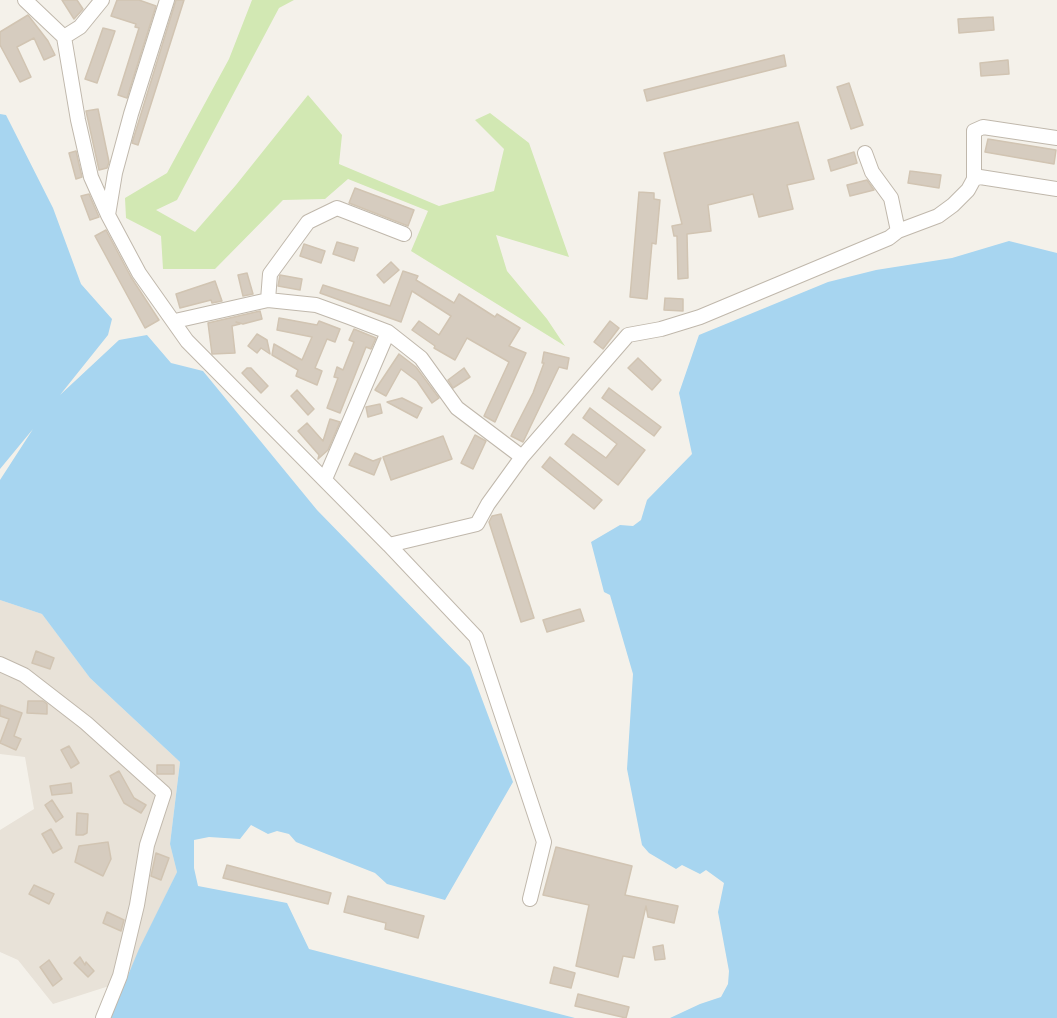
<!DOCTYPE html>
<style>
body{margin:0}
canvas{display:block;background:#f4f1ea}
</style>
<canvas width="1057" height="1018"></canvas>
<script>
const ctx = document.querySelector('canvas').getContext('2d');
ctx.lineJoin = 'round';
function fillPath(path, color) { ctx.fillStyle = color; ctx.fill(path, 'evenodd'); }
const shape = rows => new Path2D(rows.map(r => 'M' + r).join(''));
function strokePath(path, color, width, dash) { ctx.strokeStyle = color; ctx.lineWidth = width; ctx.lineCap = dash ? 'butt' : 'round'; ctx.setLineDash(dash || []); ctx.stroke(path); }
fillPath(shape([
 [0,600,42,614,90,678,180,762,170,844,177,872,123,985,106,987,53,1004,18,960,0,952,0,830,34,809,25,757,0,754]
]), '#e8e2d8');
fillPath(shape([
 [252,0,294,0,279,8,177,200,156,210,195,232,236,185,308,95,342,135,339,164,439,206,494,191,504,149,475,120,490,113,529,143,569,257,496,235,507,271,547,319,565,346,411,251,428,211,348,179,325,199,283,200,215,269,163,269,161,236,126,218,125,198,167,173,229,59]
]), '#d2e8b3');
fillPath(shape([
 [0,114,6,115,53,208,81,284,112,319,108,335,60,395,119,340,147,335,171,363,203,371,317,510,470,667,513,782,445,900,387,884,375,873,296,842,289,834,277,831,268,834,251,825,240,839,209,837,194,840,194,868,198,886,287,903,309,949,575,1018,110,1018,139,949,177,872,170,844,180,762,90,678,42,614,0,600,0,480,33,429,0,469],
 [1009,241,1057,253,1057,1018,670,1018,700,1004,721,997,728,984,729,971,718,912,724,883,706,870,700,874,682,865,676,869,649,853,642,845,627,769,633,674,610,595,604,592,591,542,620,525,633,526,641,520,647,500,692,454,679,393,699,335,828,282,876,270,952,258]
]), '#a7d5f0');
const building = shape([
 [62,0,77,0,83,9,74,19,62,0],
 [117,0,139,0,156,6,127,98,118,95,139,28,135,27,136,24,111,16,117,0],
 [176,0,184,0,138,145,132,143,176,0],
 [28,15,48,41,55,55,44,60,34,38,17,47,31,77,20,82,0,45,0,32,28,15],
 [993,17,994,30,959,33,958,19,993,17],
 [103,28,115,31,97,83,85,79,103,28],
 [784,55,786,66,647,101,644,90,784,55],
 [1008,60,1009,74,981,76,980,63,1008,60],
 [849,83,863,125,851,129,837,87,849,83],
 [98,109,109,162,107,168,99,170,86,111,98,109],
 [798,122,814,179,787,185,793,209,759,217,753,194,708,205,711,231,687,234,688,278,678,279,677,236,674,236,672,226,682,224,664,153,798,122],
 [988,139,1056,150,1054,164,985,152,988,139],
 [76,151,82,177,76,179,69,153,76,151],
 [854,152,857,163,831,171,828,160,854,152],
 [910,171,941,175,939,188,908,183,910,171],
 [867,180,874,190,850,196,847,185,867,180],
 [355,188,414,210,408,226,349,203,355,188],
 [639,192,654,193,654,199,660,200,656,244,652,243,647,299,630,297,639,192],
 [89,194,99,217,90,220,81,196,89,194],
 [106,230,131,277,159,320,145,328,95,236,106,230],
 [337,242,358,248,354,261,333,254,337,242],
 [304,244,325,251,321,263,300,256,304,244],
 [391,262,399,270,384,283,377,275,391,262],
 [403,271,418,276,416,280,454,303,459,294,495,317,497,314,520,328,509,346,526,353,495,422,484,416,509,362,467,338,455,360,434,348,435,346,412,330,419,321,439,335,451,316,412,291,401,322,320,293,323,285,390,306,403,271],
 [247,273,253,294,243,296,238,275,247,273],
 [280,275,302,279,300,290,278,286,280,275],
 [215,281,222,301,212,303,211,300,180,308,176,294,215,281],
 [665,298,683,299,683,311,664,310,665,298],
 [260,311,262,319,243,324,236,322,240,324,232,326,235,353,212,354,208,323,260,311],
 [279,318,317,325,319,321,340,329,335,342,327,339,315,368,322,371,317,385,296,376,298,370,272,355,274,344,302,360,312,337,277,330,279,318],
 [610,321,619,328,603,349,594,342,610,321],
 [354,329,376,338,371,349,366,347,340,413,327,408,338,378,334,377,337,367,343,370,354,342,349,340,354,329],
 [257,334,267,340,270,354,261,348,257,353,248,346,257,334],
 [544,352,569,358,567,369,559,367,523,442,511,436,533,393,544,363,542,363,544,352],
 [399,354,416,367,439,398,432,403,417,381,401,369,386,396,375,390,399,354],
 [638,358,661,380,652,390,628,368,638,358],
 [247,368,251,368,268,386,261,393,242,373,247,368],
 [464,368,470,377,453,388,448,380,464,368],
 [609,388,661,427,654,436,602,398,609,388],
 [297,390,314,409,308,415,291,396,297,390],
 [402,398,422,408,417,418,387,402,402,398],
 [380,404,382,413,368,417,366,407,380,404],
 [590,408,645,450,618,485,565,444,573,434,606,458,617,444,583,418,590,408],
 [330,419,340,422,328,450,318,459,319,455,298,431,307,423,323,441,330,419],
 [475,435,486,441,473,469,461,463,475,435],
 [443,436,452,459,391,480,383,457,443,436],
 [355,453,373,461,381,458,374,475,349,465,355,453],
 [550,457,602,500,594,509,542,467,550,457],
 [501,514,534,618,521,622,489,522,492,516,501,514],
 [580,609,584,621,547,632,543,620,580,609],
 [36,651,54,658,50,669,32,663,36,651],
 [28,701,43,701,47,704,47,714,27,713,28,701],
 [0,705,22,713,14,736,21,739,16,750,0,743,9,719,0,716,0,705],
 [69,746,79,763,71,768,61,750,69,746],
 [157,765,174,765,174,774,157,774,157,765],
 [119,771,134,798,146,805,141,813,124,803,110,776,119,771],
 [71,783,72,793,52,795,50,786,71,783],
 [52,800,63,817,56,822,45,805,52,800],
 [77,813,88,814,87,833,83,835,76,835,77,813],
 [51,829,62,848,53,853,42,834,51,829],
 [108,842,111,859,103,876,75,862,79,846,108,842],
 [556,847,632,866,625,895,678,906,674,923,648,917,646,906,634,958,623,956,618,977,576,966,589,905,543,895,556,847],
 [156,853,169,858,161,880,151,876,156,853],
 [227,865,331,893,328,904,223,878,227,865],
 [34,885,54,894,49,904,29,894,34,885],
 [348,896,424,916,418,938,385,929,386,923,344,912,348,896],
 [107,912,124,920,121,931,103,923,107,912],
 [663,945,665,959,655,960,653,947,663,945],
 [80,957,85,965,86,962,94,971,88,977,74,963,80,957],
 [49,960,62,979,53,986,40,967,49,960],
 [554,967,575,973,571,988,550,983,554,967],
 [578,994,629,1007,626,1018,575,1006,578,994]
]);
fillPath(building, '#d6ccbf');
strokePath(building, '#d1c4b2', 1.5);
const street = shape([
 [25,0,64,37,78,120,91,177,108,215,139,273,187,341,389,545,476,637,544,842,530,899],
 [64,37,80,27,102,0],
 [865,153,872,172,891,198,898,231],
 [974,179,980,177,1057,189],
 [108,215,115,173,131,114,167,0],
 [268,300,270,274,308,222,337,208,404,234],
 [175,321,268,300,316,305,349,317,388,332,402,343,421,358,457,408,522,457,628,335,661,329,700,317,889,238,898,231,938,216,953,205,968,190,974,179,974,131,983,127,1057,138],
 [325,479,388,332],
 [389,545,477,524,488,504,522,457],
 [0,664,24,675,86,723,164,793,147,845,137,905,120,976,103,1018]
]);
strokePath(street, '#c0b8ac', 16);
strokePath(street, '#fff', 14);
</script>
